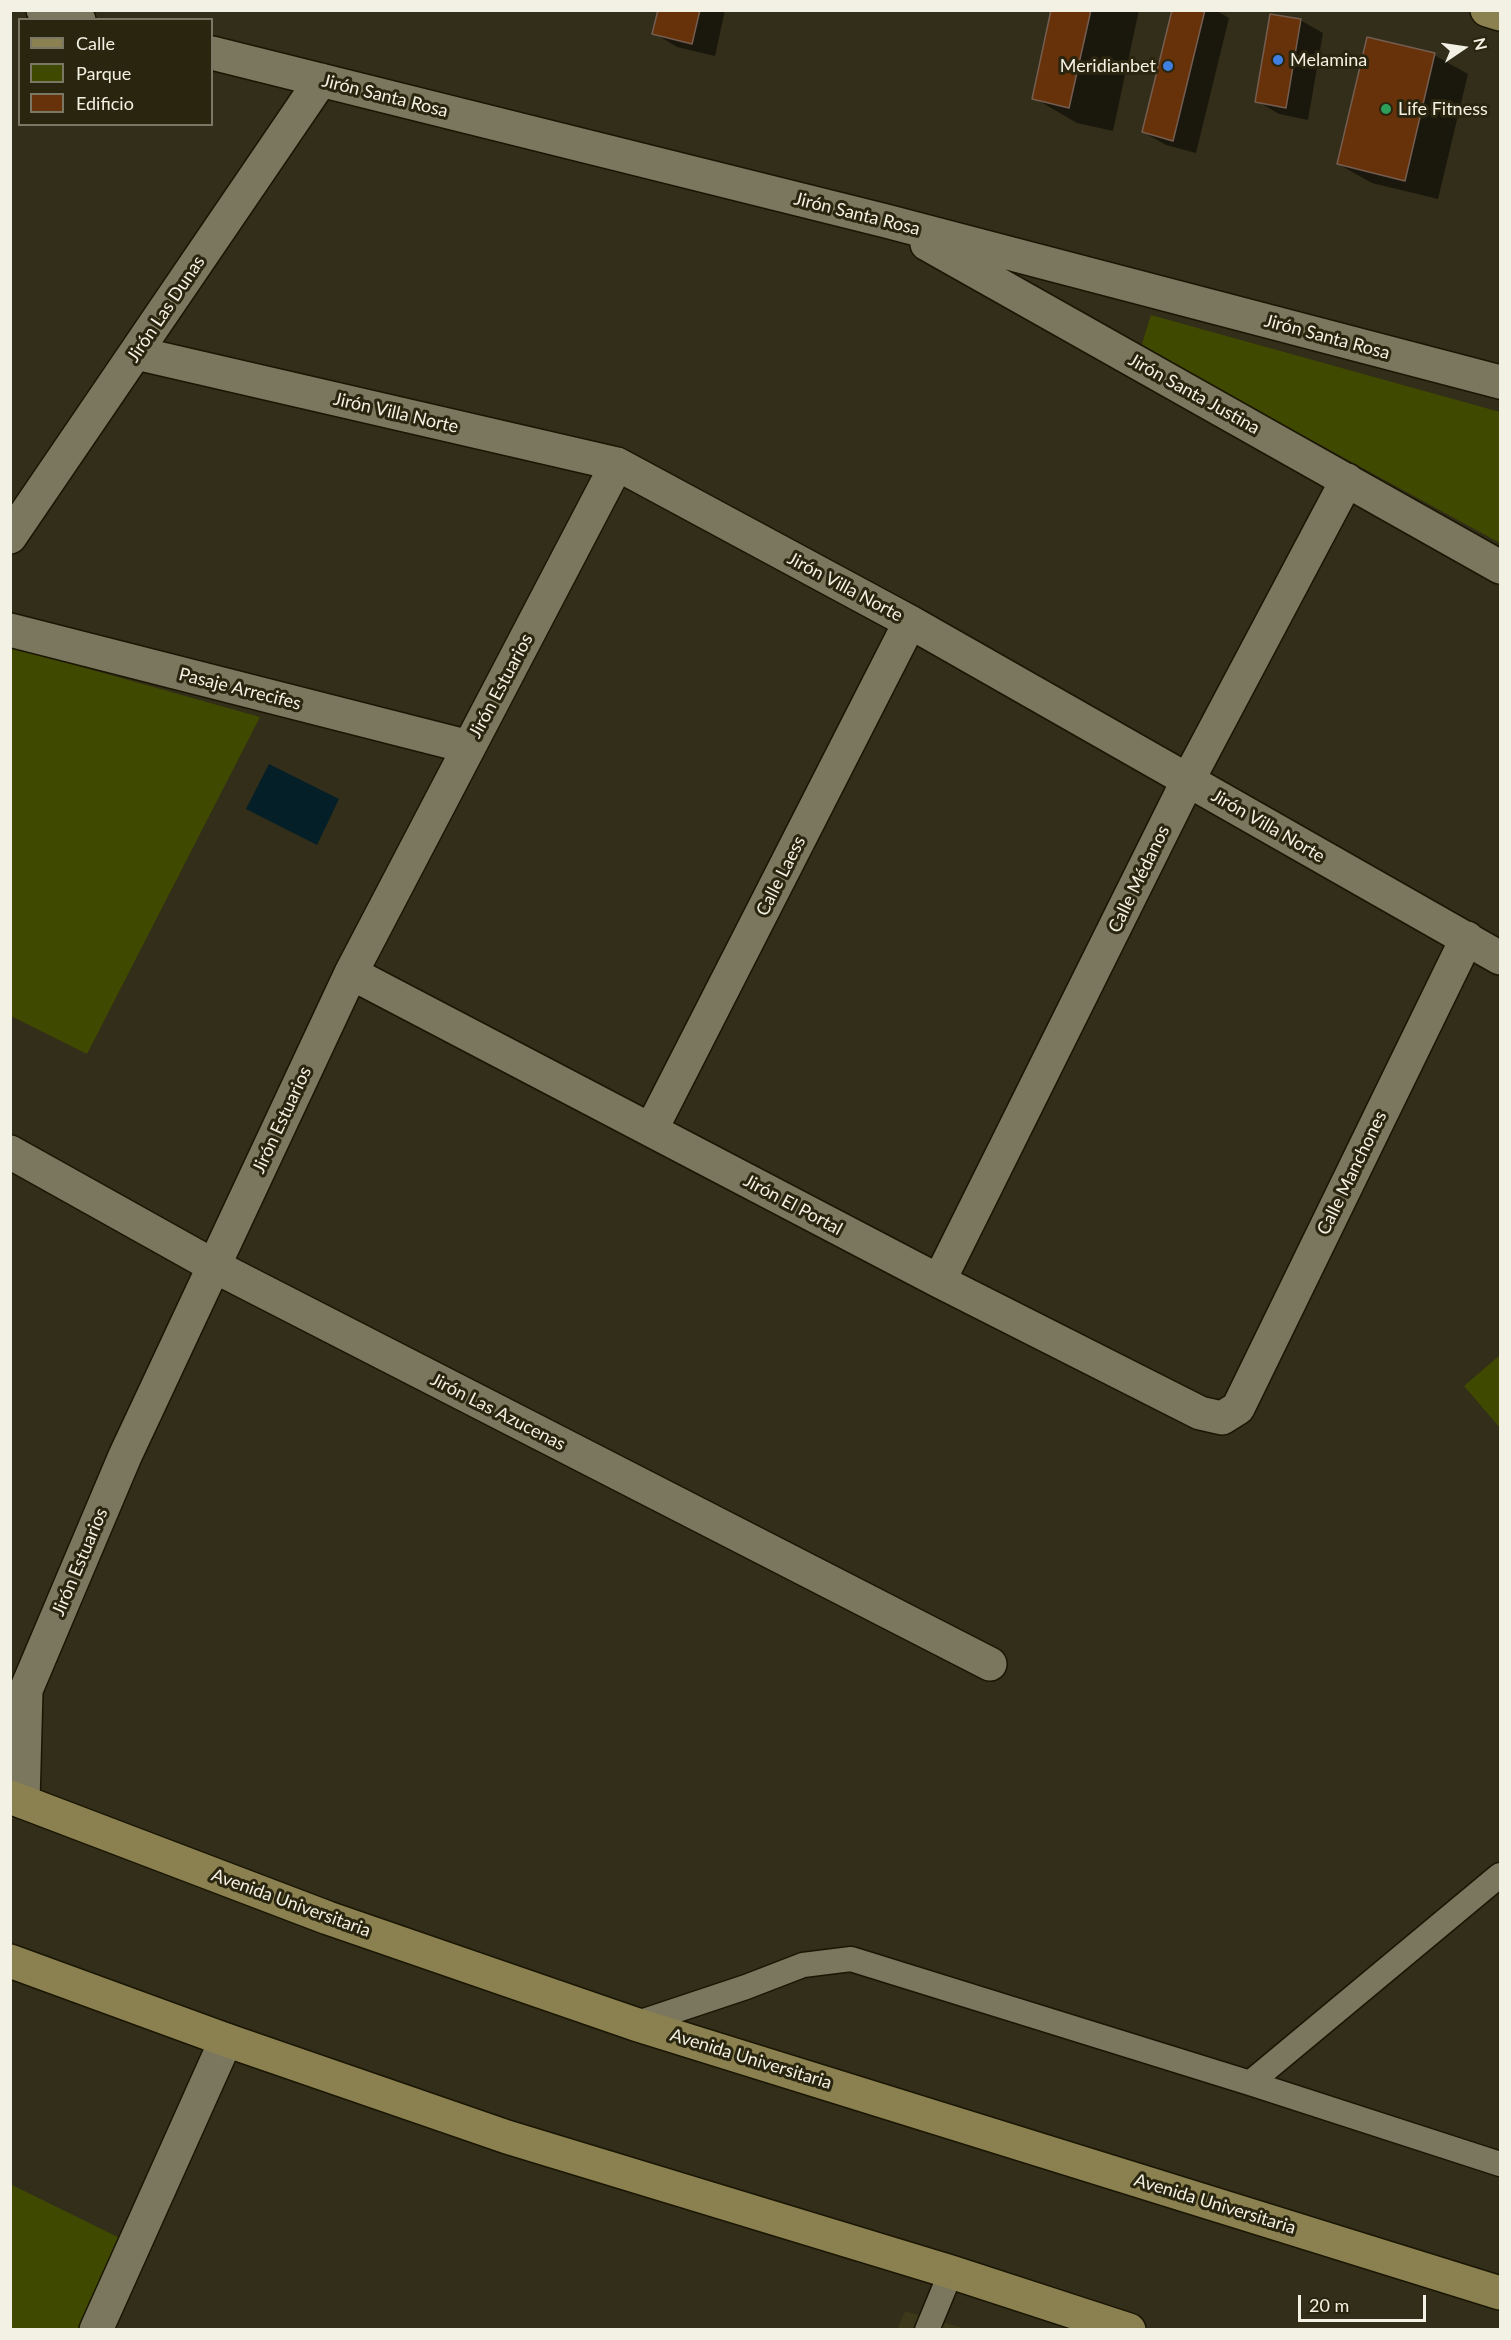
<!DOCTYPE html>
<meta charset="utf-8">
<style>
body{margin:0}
#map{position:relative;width:1511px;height:2340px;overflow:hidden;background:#322e19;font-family:Lato,sans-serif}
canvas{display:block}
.frame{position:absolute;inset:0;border:12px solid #f3f1e3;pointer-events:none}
.legend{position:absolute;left:18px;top:18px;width:195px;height:108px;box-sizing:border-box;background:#29250f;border:2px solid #7a7764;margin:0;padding:8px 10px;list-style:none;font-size:18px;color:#f3f1e3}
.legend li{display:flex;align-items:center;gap:12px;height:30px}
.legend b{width:30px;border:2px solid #7a7764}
.north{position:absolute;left:1433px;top:18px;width:60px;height:60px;-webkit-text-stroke:4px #29250f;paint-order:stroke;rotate:77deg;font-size:16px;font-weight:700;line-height:24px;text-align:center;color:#f3f1e3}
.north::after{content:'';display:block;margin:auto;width:21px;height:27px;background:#f3f1e3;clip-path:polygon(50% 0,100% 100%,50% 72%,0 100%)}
.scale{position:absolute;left:1298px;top:2295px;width:128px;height:27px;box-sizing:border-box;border:3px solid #f3f1e3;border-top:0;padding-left:8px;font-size:18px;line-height:21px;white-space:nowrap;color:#f3f1e3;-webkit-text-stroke:4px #29250f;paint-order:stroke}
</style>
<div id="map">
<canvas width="1511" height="2340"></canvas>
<div class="frame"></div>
<ul class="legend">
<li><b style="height:8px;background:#8b8150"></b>Calle</li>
<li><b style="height:16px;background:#404900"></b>Parque</li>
<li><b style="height:16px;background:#673209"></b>Edificio</li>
</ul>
<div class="north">N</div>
<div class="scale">20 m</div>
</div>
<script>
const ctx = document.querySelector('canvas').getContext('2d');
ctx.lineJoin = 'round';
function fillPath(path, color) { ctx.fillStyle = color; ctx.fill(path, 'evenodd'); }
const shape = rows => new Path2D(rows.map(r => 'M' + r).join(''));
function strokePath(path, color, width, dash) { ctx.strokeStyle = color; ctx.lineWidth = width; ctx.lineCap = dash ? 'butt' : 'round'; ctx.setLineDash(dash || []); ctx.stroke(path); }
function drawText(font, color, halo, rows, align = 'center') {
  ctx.font = font + ' Lato,sans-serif'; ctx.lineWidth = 6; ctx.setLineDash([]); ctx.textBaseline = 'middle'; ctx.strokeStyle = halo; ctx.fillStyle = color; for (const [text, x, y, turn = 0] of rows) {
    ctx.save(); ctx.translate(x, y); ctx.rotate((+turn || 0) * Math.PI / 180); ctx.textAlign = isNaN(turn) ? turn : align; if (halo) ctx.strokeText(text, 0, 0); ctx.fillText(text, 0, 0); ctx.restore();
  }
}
fillPath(shape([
 [905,2311,966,2329,897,2330]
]), '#3d381a');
fillPath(shape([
 [1151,315,1500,412,1500,543,1141,347],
 [11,647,260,717,87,1054,11,1016],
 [1500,1355,1500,1428,1464,1386],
 [10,2184,128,2242,86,2329,11,2329]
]), '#404900');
fillPath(shape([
 [269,764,339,799,317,845,246,809]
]), '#041f27');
fillPath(shape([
 [659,10,725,10,715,56,677,47,654,33],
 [1053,10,1139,10,1113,131,1077,123,1034,98],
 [1173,10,1215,10,1229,18,1196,153,1166,145,1143,132],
 [1300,20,1323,33,1308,120,1279,114,1257,101],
 [1434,55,1468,74,1438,199,1372,183,1338,164]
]), '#0007');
const building = shape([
 [658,10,700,10,692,44,652,34,658,10],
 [1051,10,1091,10,1069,108,1032,99,1051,10],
 [1172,10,1205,10,1173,141,1142,132,1172,10],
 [1270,14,1301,19,1286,108,1255,102,1270,14],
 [1367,37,1435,53,1405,181,1337,164,1367,37]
]);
fillPath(building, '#673209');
strokePath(building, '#745d50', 1.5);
const lane = shape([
 [635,2024,746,1987,803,1965,851,1959,1250,2083,1500,2164],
 [1250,2083,1500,1875],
 [927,2330,951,2272]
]);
const street = shape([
 [43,10,79,20],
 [212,53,886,221,1500,382],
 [927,244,1500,567],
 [136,353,617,464,910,622,1500,958],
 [10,537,321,80],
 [10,630,469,747],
 [351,973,939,1281,1200,1413,1222,1418,1238,1408,1467,938],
 [651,1130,910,622],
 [10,1152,214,1266,990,1664],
 [939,1281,1188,780,1347,480],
 [23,1802,26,1690,125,1456,351,973,617,464],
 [96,2330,226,2040]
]);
const secondary = shape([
 [1487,10,1500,14],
 [10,1797,328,1918,635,2024,1500,2293],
 [10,1961,226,2040,507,2137,951,2272,1129,2330]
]);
strokePath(lane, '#1a1603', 27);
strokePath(street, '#1a1603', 36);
strokePath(secondary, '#1a1603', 36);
strokePath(lane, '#7b775e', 24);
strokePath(street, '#7b775e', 33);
strokePath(secondary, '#8b8150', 33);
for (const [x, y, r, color] of [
 [1278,60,6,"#3f7fe0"],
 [1168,66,6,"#3f7fe0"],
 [1386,109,6,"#2e9e5b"]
]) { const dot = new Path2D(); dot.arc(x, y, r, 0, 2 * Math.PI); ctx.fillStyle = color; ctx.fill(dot); strokePath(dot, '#29250f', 2); }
drawText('18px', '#f3f1e3', '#29250f', [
 ["Melamina",1290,60],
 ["Meridianbet",1156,66,"right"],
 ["Life Fitness",1398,109]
], 'left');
drawText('18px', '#f3f1e3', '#29250f', [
 ["Jirón Santa Rosa",385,96,14],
 ["Jirón Santa Rosa",857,214,14],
 ["Jirón Las Dunas",166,309,-56],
 ["Jirón Santa Rosa",1327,337,15],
 ["Jirón Santa Justina",1194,394,29],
 ["Jirón Villa Norte",396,413,13],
 ["Jirón Villa Norte",845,587,28],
 ["Jirón Estuarios",501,686,-62],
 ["Pasaje Arrecifes",240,689,14],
 ["Jirón Villa Norte",1268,826,30],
 ["Calle Laess",781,876,-63],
 ["Calle Médanos",1139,879,-64],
 ["Jirón Estuarios",282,1120,-65],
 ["Calle Manchones",1352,1173,-64],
 ["Jirón El Portal",793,1205,28],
 ["Jirón Las Azucenas",498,1412,27],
 ["Jirón Estuarios",80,1562,-67],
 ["Avenida Universitaria",291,1903,20],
 ["Avenida Universitaria",751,2059,17],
 ["Avenida Universitaria",1215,2204,17]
]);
</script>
